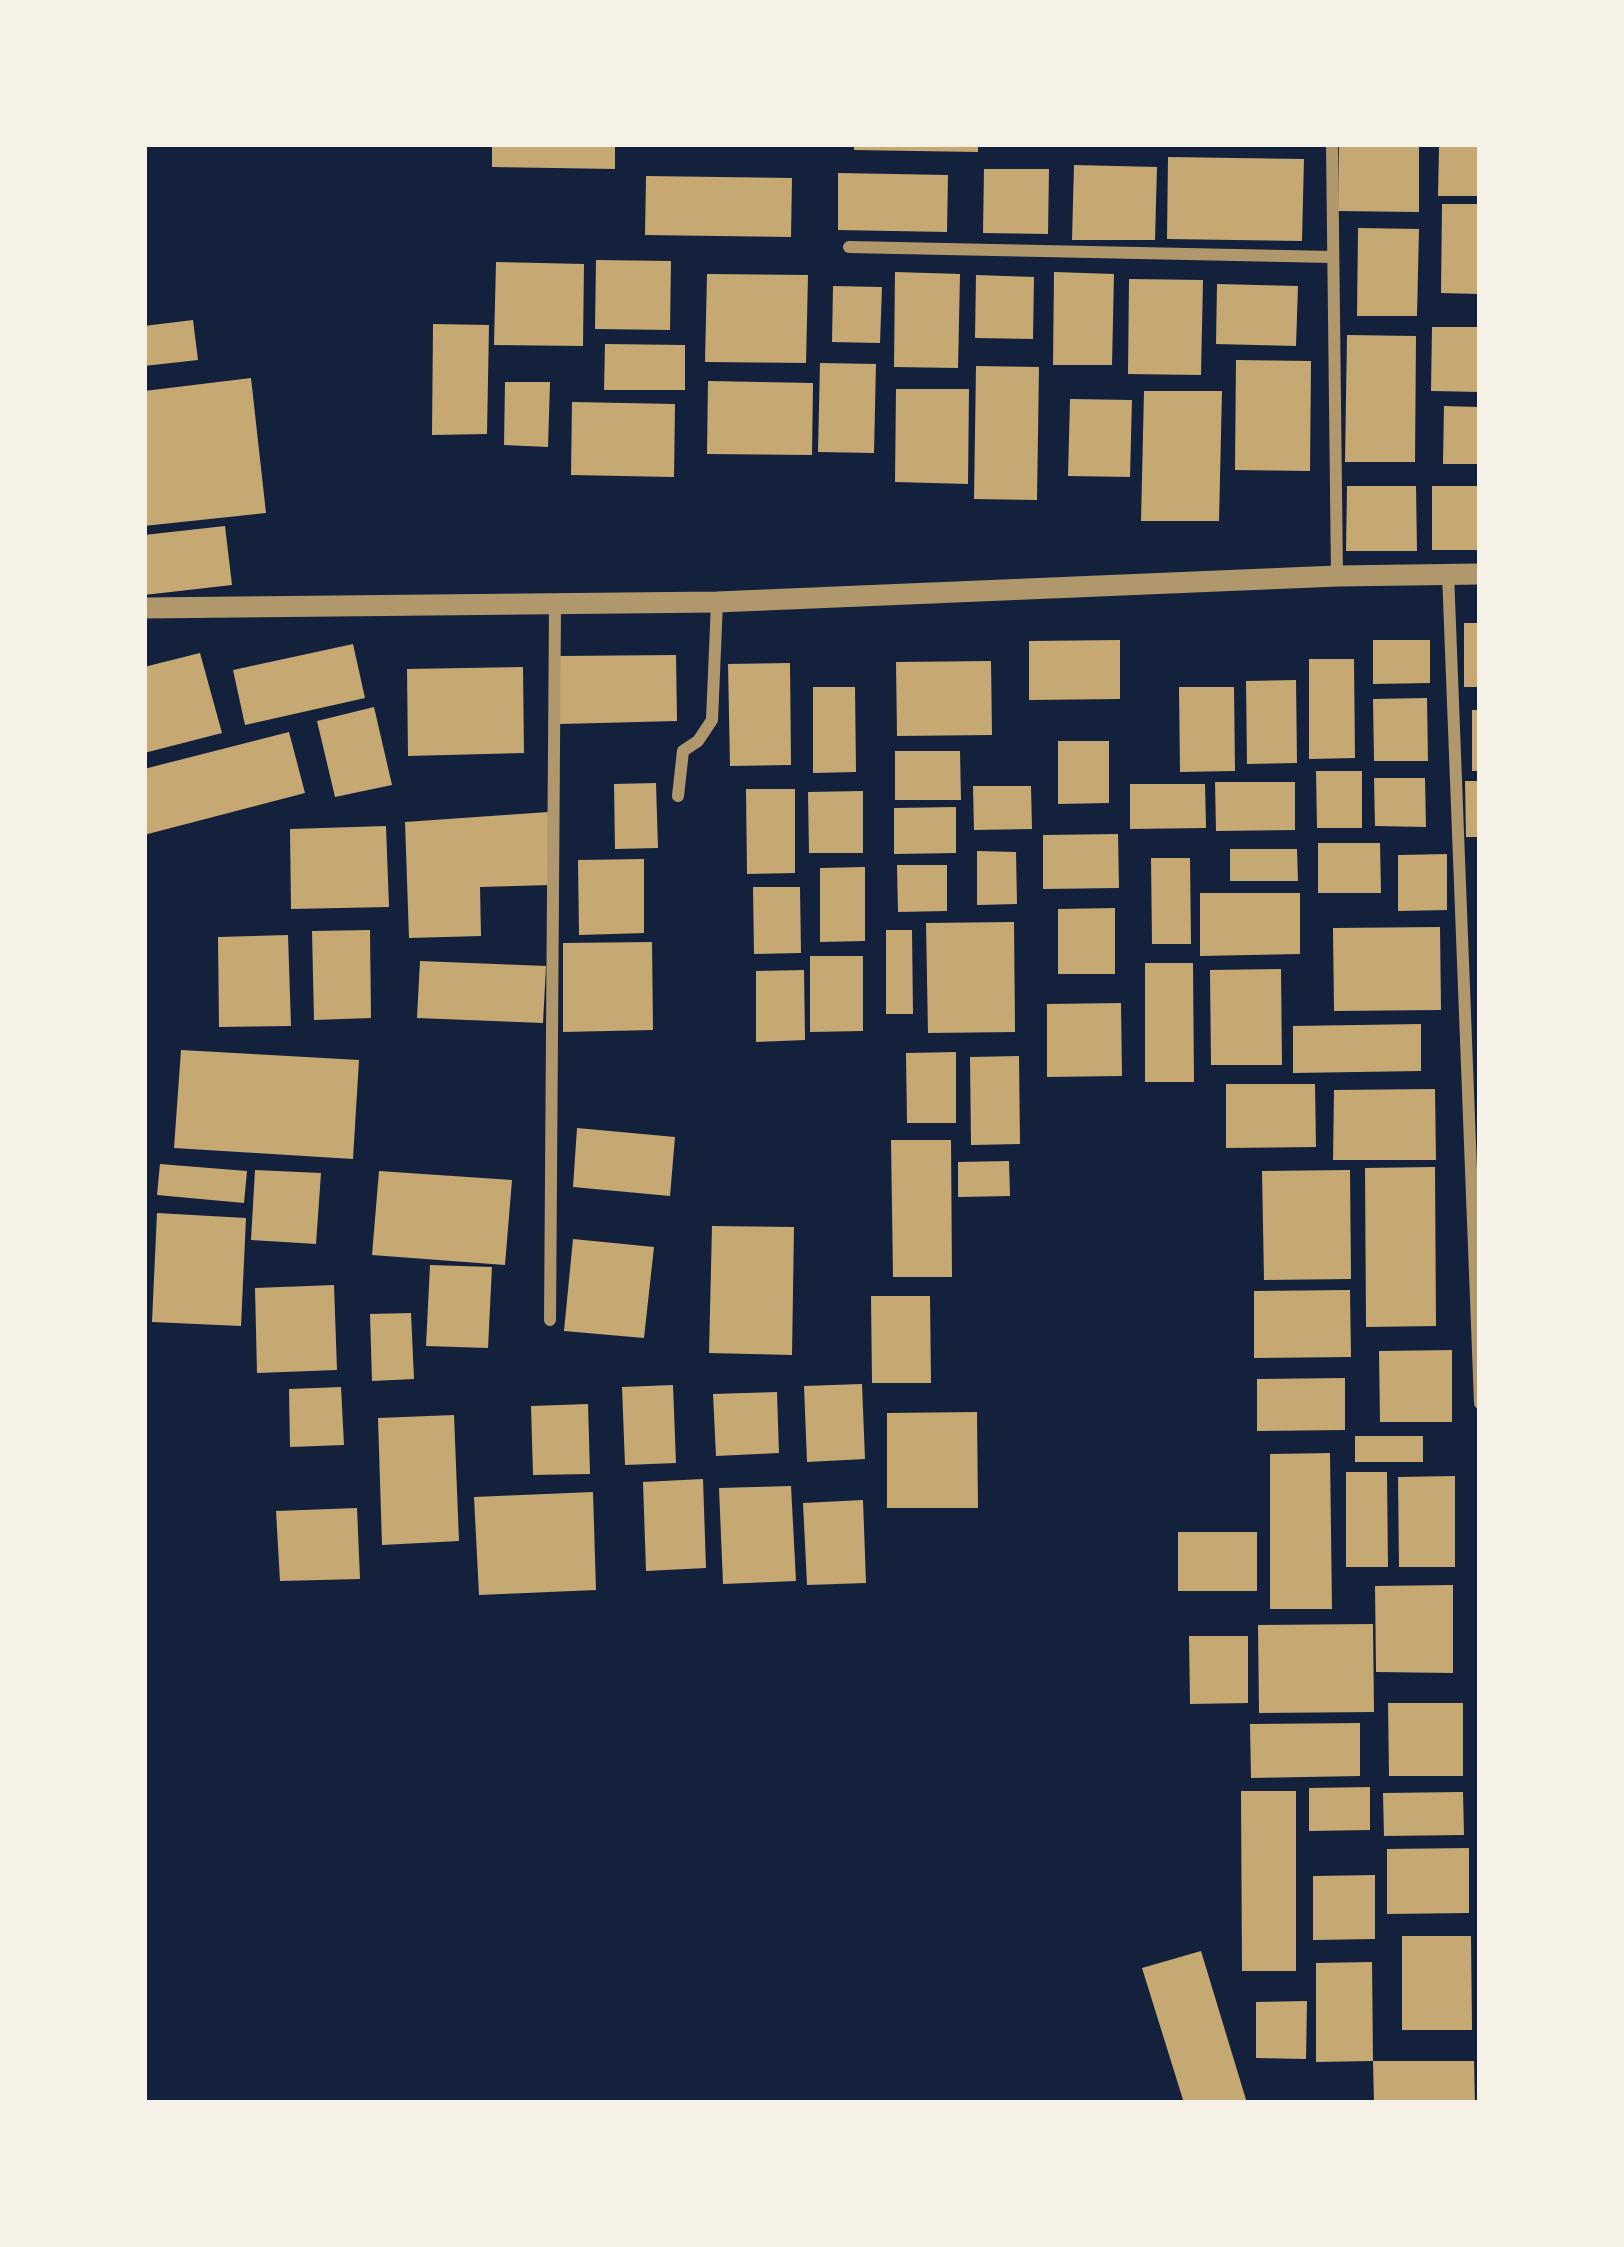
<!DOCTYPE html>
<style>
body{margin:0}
#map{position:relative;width:1624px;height:2247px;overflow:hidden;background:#14213d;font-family:"Work Sans",sans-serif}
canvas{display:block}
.frame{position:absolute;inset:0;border:147px solid #f6f1e7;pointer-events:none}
</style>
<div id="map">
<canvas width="1624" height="2247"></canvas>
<div class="frame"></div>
</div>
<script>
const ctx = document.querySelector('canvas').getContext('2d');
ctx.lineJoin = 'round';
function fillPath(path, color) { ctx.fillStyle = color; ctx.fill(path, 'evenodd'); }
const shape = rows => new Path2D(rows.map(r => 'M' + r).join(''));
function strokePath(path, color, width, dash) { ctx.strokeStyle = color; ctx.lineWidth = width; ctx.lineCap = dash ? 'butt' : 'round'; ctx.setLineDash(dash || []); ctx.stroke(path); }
fillPath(shape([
 [492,144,615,144,615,169,492,167],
 [854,144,978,144,978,152,854,150],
 [1339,144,1419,144,1419,212,1338,211],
 [1439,147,1480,147,1480,196,1438,196],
 [1168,157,1304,159,1302,241,1167,239],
 [1074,165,1157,167,1155,240,1072,240],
 [984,169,1049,169,1048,234,983,233],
 [838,173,948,175,947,232,838,230],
 [646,176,792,178,791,237,645,235],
 [1442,204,1480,204,1480,294,1441,293],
 [1358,228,1419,229,1417,316,1357,316],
 [596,260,671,261,670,330,595,329],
 [496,262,584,264,583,346,494,345],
 [895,272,960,274,958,368,894,367],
 [1054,272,1114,274,1112,365,1053,365],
 [707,274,808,275,806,363,705,362],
 [976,275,1034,277,1033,339,975,338],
 [1129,279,1203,280,1201,375,1128,374],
 [1217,284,1298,286,1296,346,1216,344],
 [833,286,882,287,880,343,832,342],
 [193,320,198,360,144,366,144,326],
 [433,324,489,325,487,434,432,435],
 [1432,327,1480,327,1480,392,1431,391],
 [1347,335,1416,336,1415,462,1345,462],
 [605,344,685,345,685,390,604,390],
 [1236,360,1311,361,1310,471,1235,470],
 [820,363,876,364,874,453,818,452],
 [976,366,1039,367,1037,500,974,499],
 [251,378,266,513,144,526,144,391],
 [708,381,813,383,812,455,707,454],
 [505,382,550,382,548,447,504,445],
 [896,389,969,389,968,484,895,482],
 [1144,391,1222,391,1219,521,1141,521],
 [1070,399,1132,400,1130,477,1068,476],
 [572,402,675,404,674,477,571,475],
 [1444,406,1480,407,1480,464,1443,464],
 [1347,486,1416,486,1417,551,1346,551],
 [1432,486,1480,486,1480,550,1432,550],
 [225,526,232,585,144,595,144,535],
 [1464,623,1480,623,1480,687,1464,687],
 [1120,640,1120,699,1029,700,1029,641],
 [1373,640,1430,640,1430,683,1373,684],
 [353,644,365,698,245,725,233,670],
 [200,653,222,733,144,753,144,667],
 [676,655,677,721,560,724,560,656],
 [1309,659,1354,659,1355,758,1309,759],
 [991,661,992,735,897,736,896,662],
 [790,663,791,765,730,766,728,664],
 [523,667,524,753,408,756,407,669],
 [1296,680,1297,763,1247,764,1246,681],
 [813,687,855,687,856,772,813,773],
 [1179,687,1234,687,1235,771,1180,772],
 [1427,698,1428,761,1374,761,1373,699],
 [374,707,392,785,335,797,317,721],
 [1472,710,1480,710,1480,771,1472,771],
 [289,732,305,793,144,835,144,769],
 [1058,741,1109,741,1109,803,1058,804],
 [895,751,960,751,961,800,895,800],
 [1316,771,1362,771,1362,828,1317,828],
 [1374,778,1425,778,1426,827,1375,826],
 [1465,781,1480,781,1480,837,1466,837],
 [1215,782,1295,782,1295,830,1216,831],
 [656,783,658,848,615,849,614,784],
 [1130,784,1205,784,1206,828,1130,829],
 [973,786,1031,786,1032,829,974,830],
 [746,789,795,789,795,873,747,874],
 [863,791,863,853,809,853,808,792],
 [956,807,956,853,894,854,894,808],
 [548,812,550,885,480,887,481,936,409,938,405,822],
 [386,826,389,907,291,909,290,829],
 [1118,834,1119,888,1043,889,1043,835],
 [1318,843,1380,843,1381,893,1318,893],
 [1230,849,1297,849,1298,881,1230,881],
 [977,851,1016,852,1017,904,977,905],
 [1447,854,1447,910,1398,911,1398,855],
 [1151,858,1190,858,1191,944,1152,944],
 [644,859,644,933,579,935,578,860],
 [897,865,947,865,947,911,898,912],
 [865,867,865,941,820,942,820,868],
 [753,887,800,887,801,953,754,954],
 [1200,893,1300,893,1300,954,1200,956],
 [1115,908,1115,974,1058,974,1058,909],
 [1014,922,1015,1032,928,1033,926,923],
 [1440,927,1441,1010,1334,1011,1333,928],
 [370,930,371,1018,314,1020,312,931],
 [886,930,912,930,913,1014,886,1014],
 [288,935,291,1026,219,1027,218,937],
 [652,942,653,1030,563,1032,563,943],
 [810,956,863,956,863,1031,810,1032],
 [420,961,546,966,543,1023,417,1018],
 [1145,963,1193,963,1194,1082,1145,1082],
 [1281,969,1282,1065,1211,1065,1210,970],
 [804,970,805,1040,756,1042,756,971],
 [1121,1003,1122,1076,1047,1077,1047,1004],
 [1421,1024,1421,1071,1293,1073,1293,1026],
 [181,1050,359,1060,353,1159,174,1148],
 [956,1052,956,1123,907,1123,906,1053],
 [1019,1056,1020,1144,971,1145,970,1057],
 [1226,1084,1315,1084,1316,1147,1226,1148],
 [1435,1089,1436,1160,1333,1160,1334,1090],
 [577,1128,675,1137,670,1196,573,1187],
 [891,1140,951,1140,952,1277,893,1277],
 [1009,1161,1010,1196,958,1197,958,1162],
 [160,1164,247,1171,244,1203,157,1195],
 [1435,1167,1436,1326,1366,1327,1365,1168],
 [255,1170,321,1173,316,1244,251,1240],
 [1350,1170,1351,1279,1264,1280,1262,1171],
 [379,1171,512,1180,505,1265,372,1255],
 [157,1213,246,1218,241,1326,152,1322],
 [712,1226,794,1227,792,1355,709,1353],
 [573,1239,654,1247,644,1338,564,1331],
 [430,1265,492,1267,488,1348,426,1346],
 [334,1285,337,1370,257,1373,255,1288],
 [1350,1290,1351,1357,1254,1358,1254,1291],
 [871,1296,930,1296,931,1383,872,1383],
 [411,1313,414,1379,372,1381,370,1314],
 [1452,1350,1452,1422,1380,1422,1379,1351],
 [1345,1378,1345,1430,1257,1431,1257,1379],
 [862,1384,865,1459,807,1462,804,1386],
 [673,1385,676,1463,625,1465,622,1387],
 [341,1387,344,1445,290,1447,289,1389],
 [777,1392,779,1453,716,1456,713,1394],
 [588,1404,590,1474,533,1475,531,1406],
 [977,1412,978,1508,887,1508,887,1413],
 [454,1415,459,1541,382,1545,378,1418],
 [1355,1436,1423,1436,1423,1462,1355,1462],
 [1330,1453,1332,1609,1270,1609,1270,1454],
 [1346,1472,1387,1472,1388,1567,1346,1567],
 [1455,1476,1455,1567,1399,1567,1398,1477],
 [703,1479,706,1568,646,1571,643,1482],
 [791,1486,796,1581,723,1584,719,1488],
 [593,1492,596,1590,479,1595,474,1497],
 [863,1500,866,1583,807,1585,803,1503],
 [357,1508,360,1579,280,1581,276,1511],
 [1178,1532,1257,1532,1257,1591,1178,1591],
 [1453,1585,1453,1673,1376,1672,1375,1586],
 [1373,1624,1374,1712,1259,1713,1258,1625],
 [1189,1636,1248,1636,1248,1703,1190,1704],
 [1388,1703,1463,1703,1463,1776,1389,1776],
 [1360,1723,1360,1776,1251,1778,1250,1724],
 [1370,1787,1370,1830,1309,1831,1309,1788],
 [1241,1791,1296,1791,1296,1971,1242,1971],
 [1463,1792,1464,1835,1384,1836,1383,1793],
 [1469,1848,1469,1913,1387,1914,1387,1849],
 [1375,1875,1375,1939,1313,1940,1313,1876],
 [1402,1936,1471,1936,1472,2030,1402,2030],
 [1201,1951,1247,2103,1184,2103,1142,1968],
 [1372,1962,1373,2061,1316,2062,1316,1963],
 [1307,2001,1306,2059,1256,2058,1256,2002],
 [1373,2061,1474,2061,1475,2103,1374,2103]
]), '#c6a872');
strokePath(shape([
 [1332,144,1337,576],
 [849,247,1332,257],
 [1448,573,1480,1403],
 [678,796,683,751,698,741,712,720,717,602],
 [550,1320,555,605]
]), '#b1986c', 12);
strokePath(shape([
 [144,608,717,602,1337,576,1480,574]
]), '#b1986c', 21);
</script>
